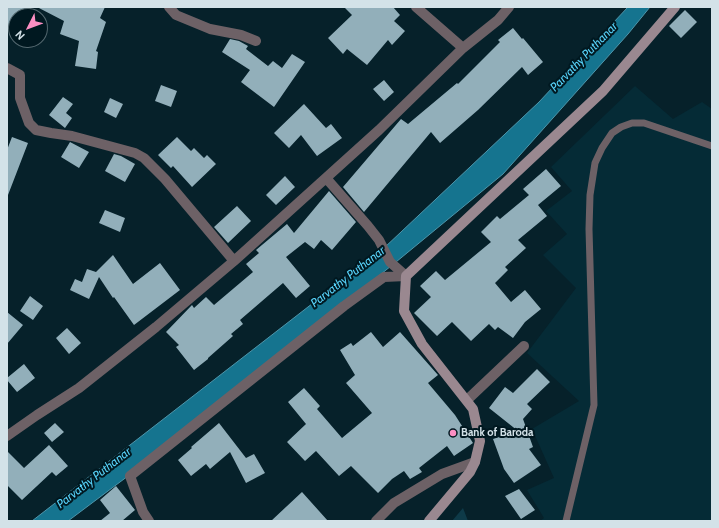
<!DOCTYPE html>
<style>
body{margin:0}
#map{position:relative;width:719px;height:528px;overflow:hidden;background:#06212a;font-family:Cabin,sans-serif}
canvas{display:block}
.frame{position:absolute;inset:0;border:8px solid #d3e2e8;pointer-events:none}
.north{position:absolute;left:8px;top:8px;width:40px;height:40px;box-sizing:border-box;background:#001820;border:1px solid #546970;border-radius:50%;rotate:228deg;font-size:11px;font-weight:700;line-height:16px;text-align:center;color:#d3e2e8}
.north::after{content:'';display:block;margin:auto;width:14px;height:18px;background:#fc8fc3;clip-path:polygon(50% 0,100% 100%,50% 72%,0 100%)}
</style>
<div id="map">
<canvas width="719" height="528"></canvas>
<div class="frame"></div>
<div class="north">N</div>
</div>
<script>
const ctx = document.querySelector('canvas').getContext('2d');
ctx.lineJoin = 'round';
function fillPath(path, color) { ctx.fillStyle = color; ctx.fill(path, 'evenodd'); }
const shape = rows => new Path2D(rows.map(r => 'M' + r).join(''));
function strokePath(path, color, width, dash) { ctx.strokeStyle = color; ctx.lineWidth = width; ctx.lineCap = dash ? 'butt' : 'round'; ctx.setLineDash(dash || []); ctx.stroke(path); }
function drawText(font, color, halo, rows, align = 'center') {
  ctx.font = font + ' Cabin,sans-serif'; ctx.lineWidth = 4; ctx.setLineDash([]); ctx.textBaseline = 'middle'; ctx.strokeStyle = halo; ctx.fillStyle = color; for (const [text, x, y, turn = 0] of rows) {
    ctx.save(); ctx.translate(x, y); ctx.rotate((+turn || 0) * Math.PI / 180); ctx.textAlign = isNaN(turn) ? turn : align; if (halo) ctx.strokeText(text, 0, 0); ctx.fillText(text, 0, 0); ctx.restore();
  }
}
fillPath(shape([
 [635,86,673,119,702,102,712,109,712,521,540,521,544,518,527,490,554,478,532,429,579,401,527,353,576,288,543,255,567,234,546,211,572,191,551,167]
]), '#052b36');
fillPath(shape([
 [463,508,468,521,452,521]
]), '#0e3a48');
const water = shape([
 [628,7,650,7,628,34,503,174,396,262,144,464,68,521,32,521,384,248,539,102,628,7]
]);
fillPath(water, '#15748f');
strokePath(water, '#4e95aa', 1);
fillPath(shape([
 [7,7,33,7,22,16,16,16,16,22,7,30],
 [37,7,105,7,100,18,106,22,96,51,98,52,96,69,75,66,79,41,60,34,64,21],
 [344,7,393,7,400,15,394,21,405,31,392,45,388,40,367,65,347,49,343,54,328,38,352,15],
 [685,10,697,22,681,38,669,26],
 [513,28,522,39,523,38,543,62,528,75,522,67,478,110,440,143,431,132,364,212,343,187,401,119,408,124,457,83,458,84,500,42,498,40],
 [230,39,239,41,248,46,246,49,268,66,273,61,282,68,292,54,305,62,274,107,241,82,250,70,222,52],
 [384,80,394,92,384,101,373,89],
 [161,85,177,91,171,107,155,101],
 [63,97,73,104,66,113,72,118,65,128,49,115],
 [110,98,123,104,116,118,104,112],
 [304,104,326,128,331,124,342,138,317,156,301,135,289,148,274,133],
 [12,137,28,143,8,195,7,150],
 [177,137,191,151,194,148,204,158,207,155,216,164,192,187,173,166,171,168,158,155],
 [70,142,89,152,79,168,61,157],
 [114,154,121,156,135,164,125,182,105,171],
 [546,169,561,186,538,205,547,216,518,240,526,248,505,267,508,270,495,283,511,302,525,290,541,309,525,322,513,338,498,327,495,330,489,324,471,341,452,322,437,336,414,313,431,297,420,286,436,271,445,280,491,242,481,232,497,216,500,219,529,195,523,189],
 [285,176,295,187,276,205,266,195],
 [329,191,356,222,332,250,321,240,314,249,305,242,286,257,310,286,296,298,283,283,240,320,243,324,231,334,233,336,208,358,208,359,194,370,176,347,179,345,166,332,192,305,194,308,206,297,214,305,253,272,246,264,259,253,256,250,287,224,294,233],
 [237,206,251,221,228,243,214,227],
 [105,210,125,218,120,232,99,223],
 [113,255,133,284,160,263,180,290,134,325,114,297,113,298,99,277,89,299,70,290,75,279,82,282,87,269,96,272],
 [30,296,43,306,33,320,20,311],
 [7,312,23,325,7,344],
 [67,328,81,343,69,354,56,338],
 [371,332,383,347,400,332,438,375,428,383,455,415,473,443,454,456,447,446,419,468,422,472,410,479,404,471,392,479,378,493,351,466,339,476,316,451,305,461,287,442,306,424,288,402,304,388,320,406,317,409,342,438,372,413,346,383,355,375,340,350,351,343,353,346],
 [24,364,35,378,17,392,7,380,7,378],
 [537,369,550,382,527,404,532,409,523,419,533,447,529,449,541,465,514,483,504,469,493,439,518,431,489,408,505,387,513,393],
 [55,423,64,432,52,442,44,433],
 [219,423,246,458,254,454,265,473,246,483,230,452,210,469,206,464,191,476,178,460,192,448,191,447],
 [49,445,68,466,56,476,52,472,22,500,7,485,7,451,24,468],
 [116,486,135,510,122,521,100,521,110,513,100,500],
 [519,489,535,510,521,519,505,496],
 [302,492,328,521,271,521]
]), '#92afba');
strokePath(shape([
 [566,521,594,405,589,229,590,195,595,163,602,148,612,133,621,127,632,123,644,123,712,146]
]), '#6d6166', 7);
strokePath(shape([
 [169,7,176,15,210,29,241,35,256,41],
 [416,7,463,48],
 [7,68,20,75,20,98,29,123,36,130,51,133,72,136,135,153,144,158,165,179,234,261],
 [326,178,368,226,379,240,390,262,406,276],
 [467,400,524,346],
 [7,436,37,415,79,388,156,327,234,261,379,130,463,48,498,20,509,7],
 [149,521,143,512,130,476,344,306,384,277,406,276],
 [376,521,394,503,442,474,475,462]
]), '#6d6166', 10);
strokePath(shape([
 [429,521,470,472,475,462,480,441,473,409,422,344,404,311,406,276,603,91,675,7]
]), '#9a8890', 10);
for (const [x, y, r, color] of [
 [453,433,4,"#fc8fc3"]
]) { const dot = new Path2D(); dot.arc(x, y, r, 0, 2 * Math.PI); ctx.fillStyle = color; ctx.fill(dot); strokePath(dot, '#001820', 1.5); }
drawText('bold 11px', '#d3e2e8', '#001820', [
 ["Bank of Baroda",461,433]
], 'left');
drawText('italic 12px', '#57d2f9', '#001820', [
 ["Parvathy Puthanar",584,57,-46],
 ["Parvathy Puthanar",348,277,-38],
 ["Parvathy Puthanar",94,478,-38]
]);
</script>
